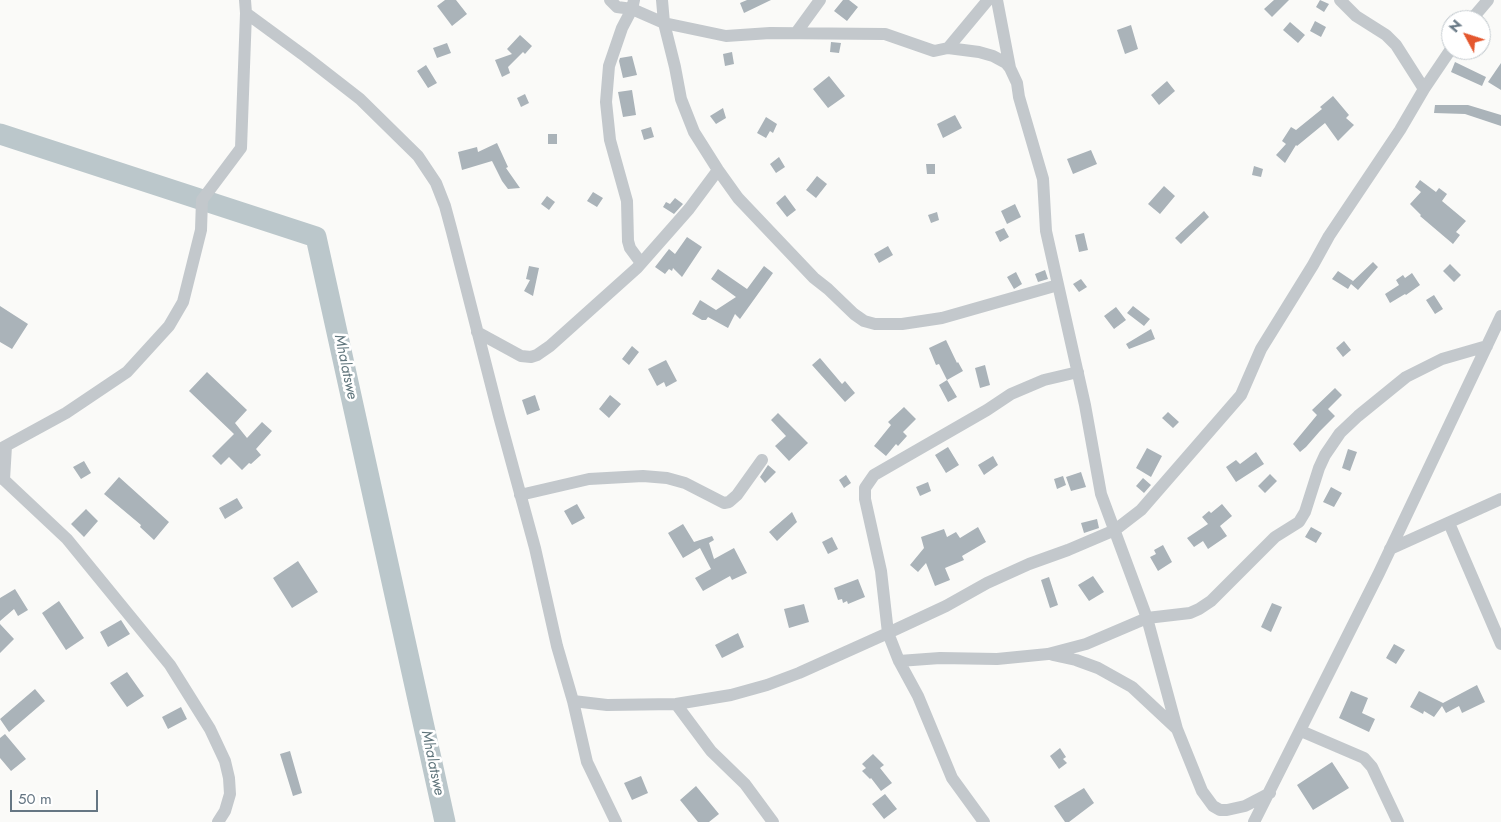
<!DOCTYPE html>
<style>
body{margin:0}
#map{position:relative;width:1501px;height:822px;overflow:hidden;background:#fafaf8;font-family:Jost,sans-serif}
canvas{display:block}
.north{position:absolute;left:1441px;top:10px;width:50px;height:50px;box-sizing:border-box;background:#fff;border:1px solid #c1c8cd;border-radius:50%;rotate:310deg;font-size:14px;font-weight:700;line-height:20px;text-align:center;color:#657683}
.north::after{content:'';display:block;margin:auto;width:18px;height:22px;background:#e4572e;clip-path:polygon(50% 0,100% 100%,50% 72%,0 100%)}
.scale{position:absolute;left:10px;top:790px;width:88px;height:22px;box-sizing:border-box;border:2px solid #657683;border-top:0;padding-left:6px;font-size:15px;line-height:18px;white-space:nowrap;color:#657683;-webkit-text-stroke:4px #fff;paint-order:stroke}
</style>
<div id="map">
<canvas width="1501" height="822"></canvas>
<div class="north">N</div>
<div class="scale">50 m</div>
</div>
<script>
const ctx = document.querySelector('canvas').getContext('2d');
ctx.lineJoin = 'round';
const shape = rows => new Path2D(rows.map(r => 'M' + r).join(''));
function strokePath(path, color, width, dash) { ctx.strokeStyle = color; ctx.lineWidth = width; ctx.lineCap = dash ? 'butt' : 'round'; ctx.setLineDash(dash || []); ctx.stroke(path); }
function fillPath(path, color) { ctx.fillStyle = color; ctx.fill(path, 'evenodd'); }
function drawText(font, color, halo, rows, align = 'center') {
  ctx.font = font + ' Jost,sans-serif'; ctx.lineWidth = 5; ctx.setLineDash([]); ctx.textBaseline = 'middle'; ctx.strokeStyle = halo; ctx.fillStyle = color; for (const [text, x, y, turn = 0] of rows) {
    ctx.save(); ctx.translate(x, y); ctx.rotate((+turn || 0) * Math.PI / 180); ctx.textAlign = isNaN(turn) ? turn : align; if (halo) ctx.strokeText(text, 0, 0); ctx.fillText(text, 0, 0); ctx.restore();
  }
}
strokePath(shape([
 [0,134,316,237,445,822]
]), '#bbc7cb', 21);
fillPath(shape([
 [445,0,456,0,467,14,452,26,437,6],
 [747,0,771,0,744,13,740,3],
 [843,0,849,0,858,7,847,21,834,11],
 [1274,0,1289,0,1272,17,1264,9],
 [1320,0,1329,4,1324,12,1316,7],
 [1315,21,1326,27,1321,37,1310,31],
 [1290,22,1305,35,1298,43,1283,30],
 [1131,25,1138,49,1125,54,1117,30],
 [520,35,532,46,525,54,523,52,508,67,510,73,502,77,495,60,512,54,507,49],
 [831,42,841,43,839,53,830,52],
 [447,43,451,53,437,58,433,48],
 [732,52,734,64,725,66,723,54],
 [632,56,637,75,623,78,619,61,620,58],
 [1455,62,1486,77,1482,86,1451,72],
 [1501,63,1501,90,1488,82],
 [426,65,437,83,428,88,417,71],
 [829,76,845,96,828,108,813,89],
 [1167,81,1175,91,1159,105,1151,95],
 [632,90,636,115,623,117,618,92],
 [525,94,529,103,521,107,517,98],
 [1333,96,1349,115,1346,118,1354,125,1338,141,1325,123,1297,146,1296,145,1285,163,1276,155,1286,144,1282,141,1291,127,1296,130,1322,109,1320,107],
 [1435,105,1468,105,1501,115,1501,126,1465,114,1434,113],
 [723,108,726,118,716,124,710,116],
 [955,115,962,128,943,138,937,124],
 [766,117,777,124,773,133,770,131,766,138,757,133],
 [651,127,654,137,644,140,641,130],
 [548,134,557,134,557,144,548,144],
 [497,143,508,167,506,168,520,188,508,189,502,181,492,161,462,170,458,152,477,147,478,152],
 [1091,150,1097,164,1073,174,1067,159],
 [779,157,785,167,776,173,770,164],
 [926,164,935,164,935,174,927,174],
 [1254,166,1263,169,1261,177,1252,175],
 [817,176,827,184,816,198,806,190],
 [1420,180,1436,192,1439,188,1447,194,1442,201,1466,221,1456,232,1460,235,1453,244,1420,216,1421,215,1410,204,1421,192,1415,187],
 [1164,186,1175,196,1160,214,1148,204],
 [593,192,603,198,597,207,587,201],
 [785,195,796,210,787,217,776,203],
 [547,196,555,202,549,210,541,204],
 [675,198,683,204,674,214,663,207,666,202,670,204],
 [1015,204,1021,217,1007,224,1001,211],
 [1204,211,1209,217,1181,244,1175,238],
 [937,212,939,220,931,223,928,215],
 [1004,228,1009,237,1000,242,995,232],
 [1084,233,1088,250,1079,252,1075,235],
 [687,237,702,247,682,277,673,268,672,271,669,269,665,274,655,267,669,249,675,254],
 [888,246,893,255,879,263,874,254],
 [1373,262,1378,267,1358,290,1351,284,1348,289,1332,279,1338,271,1353,281,1351,283],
 [1450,264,1461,275,1454,282,1443,271],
 [529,266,539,268,533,296,524,291,530,280,526,279],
 [764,266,773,273,740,319,735,314,728,328,708,317,706,320,702,320,692,314,700,300,716,310,736,297,711,279,718,269,747,289],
 [1045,270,1048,279,1038,282,1035,274],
 [1016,272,1022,284,1014,289,1007,277],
 [1412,273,1420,285,1406,295,1405,294,1390,303,1385,294,1399,285,1396,280,1403,275,1405,278],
 [1081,279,1087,287,1079,292,1073,284],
 [1434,295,1443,309,1435,314,1426,300],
 [0,306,28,324,12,349,0,342],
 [1133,306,1150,319,1144,326,1127,313],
 [1116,307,1126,320,1114,329,1104,316],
 [1151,329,1155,339,1129,349,1126,344],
 [946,340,957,363,958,362,963,371,947,380,939,364,936,365,929,348],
 [1344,341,1351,350,1343,357,1336,348],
 [632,346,639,352,629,365,622,359],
 [820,358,842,384,845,381,855,393,845,402,812,365],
 [666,360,677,381,666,387,664,382,657,386,648,369],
 [985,365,990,385,980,388,975,368],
 [207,372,247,410,235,423,247,438,262,422,272,431,256,449,261,455,251,464,249,463,242,470,229,457,221,465,212,456,234,434,189,391],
 [947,380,957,397,948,402,939,385],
 [1335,388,1342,395,1328,409,1335,416,1320,431,1306,447,1300,452,1293,444,1317,415,1312,410],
 [535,395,540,410,527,415,522,400],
 [610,395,621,404,609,418,599,409],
 [904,407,916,419,903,432,907,436,898,446,896,444,886,456,874,446,891,425,888,422],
 [1168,412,1179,422,1173,428,1162,418],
 [778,413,808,443,789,461,775,446,786,436,771,420],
 [948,447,959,465,946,473,935,455],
 [1147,448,1162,456,1151,477,1136,468],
 [1348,449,1357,452,1350,471,1342,468],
 [1256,452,1264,464,1236,482,1226,467,1236,460,1240,464],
 [993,456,998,465,984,475,978,465],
 [84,461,91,473,81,479,73,467],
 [768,465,776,472,765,483,760,477],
 [1081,472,1086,487,1071,491,1066,477],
 [1270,474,1277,481,1265,493,1258,486],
 [846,475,851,483,844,488,839,480],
 [1063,476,1066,485,1057,489,1054,479],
 [119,477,169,522,154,540,140,527,141,525,104,494],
 [1143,478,1151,485,1144,493,1136,486],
 [928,482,931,491,920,496,916,487],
 [1331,487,1342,493,1334,507,1323,502],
 [237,498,243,508,225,519,219,508],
 [577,504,585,518,572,525,564,511],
 [1222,504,1232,516,1220,526,1227,536,1208,549,1203,541,1194,547,1187,538,1208,524,1202,517,1209,511,1211,513],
 [86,509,98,521,84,537,71,524],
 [792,512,797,522,777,541,769,532],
 [1097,519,1099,528,1084,533,1081,523],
 [683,524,694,542,712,536,714,540,709,543,714,559,734,548,747,573,732,580,730,576,703,591,695,578,711,569,700,548,683,558,668,533],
 [978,527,986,542,962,556,964,560,945,568,950,580,935,586,926,563,918,572,910,565,924,548,921,537,944,529,947,537,956,532,960,538],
 [1311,527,1322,533,1316,543,1305,537],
 [832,537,838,549,828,554,822,542],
 [1163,545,1172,562,1158,571,1150,557,1156,554,1154,550],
 [298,561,318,592,292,608,273,578],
 [1093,576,1104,592,1089,601,1078,585],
 [1049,577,1058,605,1050,608,1041,580],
 [858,579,865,597,848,604,847,601,843,603,842,599,838,600,834,588],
 [15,589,28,610,18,616,14,609,0,621,0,598],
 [59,601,84,638,66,650,42,613],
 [1272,603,1282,607,1271,632,1261,627],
 [804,604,809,622,789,628,784,609],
 [121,620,130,634,108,647,100,632],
 [0,624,14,639,0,653],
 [738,633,744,647,722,658,715,645],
 [1394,644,1405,650,1396,664,1386,658],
 [127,672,144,696,127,707,110,683],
 [1477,685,1485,702,1462,713,1459,706,1446,713,1442,706,1434,717,1424,711,1423,714,1410,707,1419,691,1443,703],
 [35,689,45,701,9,732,0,719],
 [1351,691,1368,698,1362,713,1375,719,1369,732,1339,718],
 [181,707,187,719,168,729,162,717],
 [5,734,26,759,11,771,0,758,0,738],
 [1060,748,1066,757,1063,759,1067,763,1059,769,1050,756],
 [290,751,302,793,293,796,280,754],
 [873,754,884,765,880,768,892,783,881,791,871,778,870,779,862,771,866,768,862,764],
 [1332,762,1349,788,1313,810,1297,785],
 [641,776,648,793,632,800,624,783],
 [696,786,719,814,709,822,698,822,680,800],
 [1084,788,1094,803,1069,822,1065,822,1054,806],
 [885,794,897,809,884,819,872,804]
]), '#aab3b9');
strokePath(shape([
 [610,0,617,7,632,9,622,28,609,66,606,102,610,140,627,201,628,241,630,248,641,263],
 [634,0,632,9,664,23,726,36,770,33,885,34,934,51,948,48,979,52,993,56,1006,63,1010,68,1017,83,1019,97,1043,179,1046,231,1085,405,1101,494,1147,618,1177,729,1202,791,1213,806,1220,810,1227,810,1245,806,1270,793],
 [662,0,664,23,675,67,681,99,694,132,718,170,738,198,814,278,828,289,854,314,864,321,875,324,902,324,942,318,1058,285],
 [997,0,1010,68],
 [1340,0,1356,16,1386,35,1396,45,1424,89],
 [246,13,306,57,360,99,418,156,436,183,445,206,452,232,499,416,535,548,557,646,573,701,587,762,616,822],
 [1471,20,1488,0],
 [796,33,820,0],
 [948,48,988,0],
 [477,332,521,356,531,357,537,355,550,346,637,268,689,209,718,170],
 [0,449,66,413,127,372,169,326,183,302,201,230,202,200,241,148,246,13,245,0],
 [0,476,67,539,170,665,210,729,225,761,229,778,230,794,225,811,218,822],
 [4,480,6,446],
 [520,495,589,479,643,476,667,478,685,483,724,503,729,502,737,495,762,460],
 [1449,523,1501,644],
 [1390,549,1501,499],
 [1053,655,1076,660,1098,668,1132,687,1177,729],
 [899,661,940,658,997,659,1048,654,1086,644,1147,618,1190,613,1199,609,1211,601,1275,537,1299,522,1305,512,1319,468,1325,455,1340,433,1358,416,1406,377,1442,359,1487,346],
 [573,701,607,705,676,704,731,695,767,685,799,673,888,633,946,606,987,583,1029,564,1068,550,1115,530,1141,510,1241,395,1261,349,1313,265,1329,236,1400,130,1424,89,1451,49],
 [676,704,711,751,745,784,773,822],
 [1301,731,1364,758,1372,767,1398,822],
 [984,822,952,778,918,696,899,661,888,633,881,571,865,499,865,488,874,475,987,410,1011,394,1044,380,1078,372],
 [1254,822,1379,573,1501,316]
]), '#c3c8cc', 12);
drawText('italic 15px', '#60757c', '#fff', [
 ["Mhalatswe",345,367,78],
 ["Mhalatswe",432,763,78]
]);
</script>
